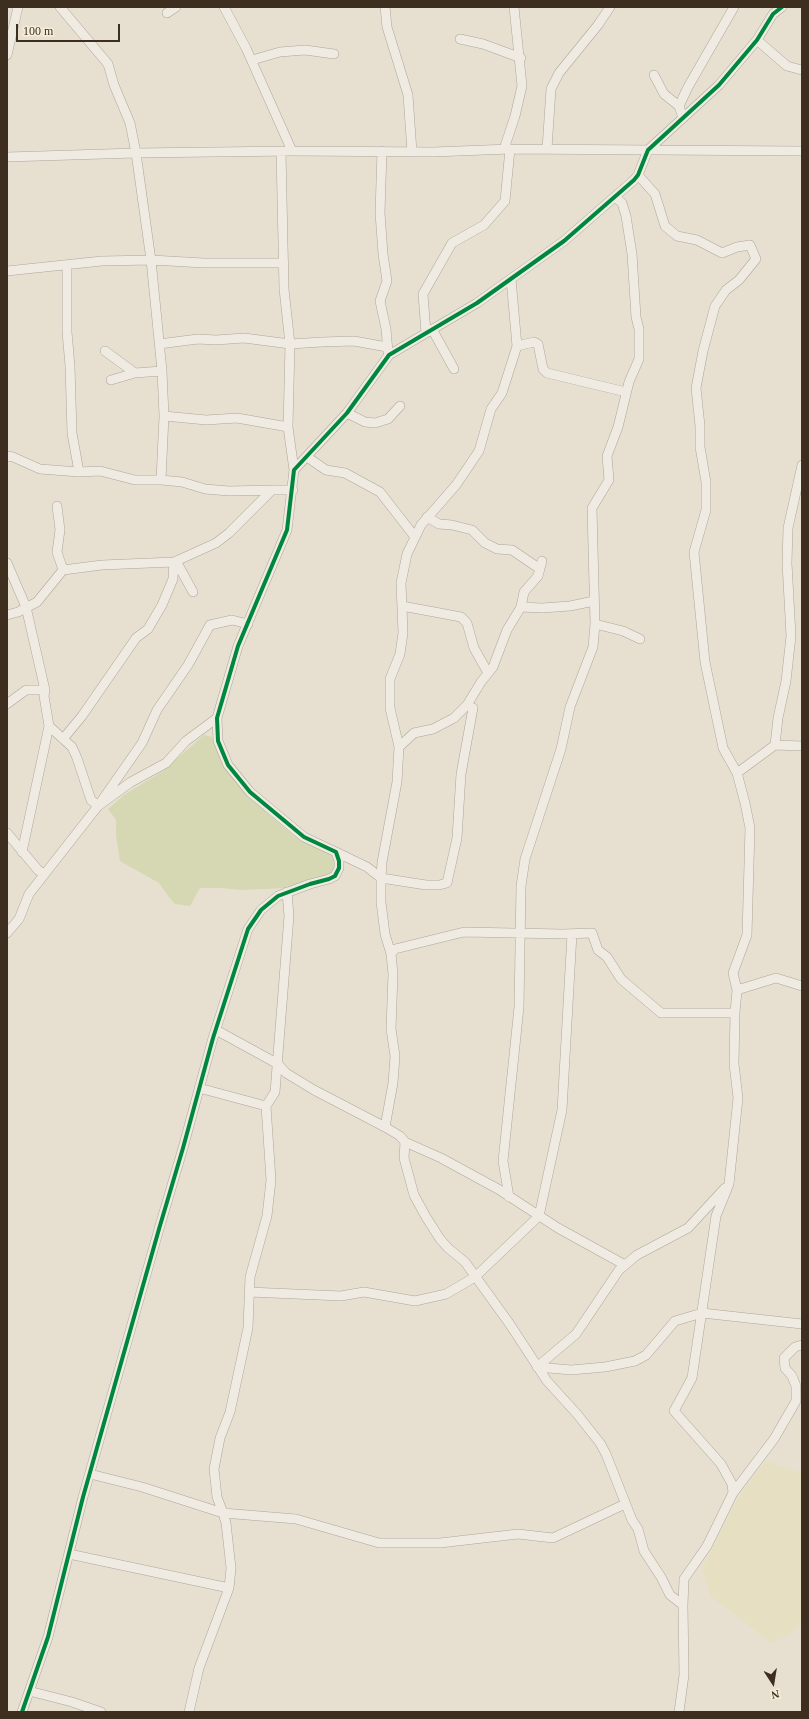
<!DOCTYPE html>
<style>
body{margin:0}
#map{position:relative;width:809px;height:1719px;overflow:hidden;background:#e7e0d1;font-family:Georgia,serif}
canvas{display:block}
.frame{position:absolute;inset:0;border:8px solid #3d2e20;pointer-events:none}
.north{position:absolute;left:753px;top:1663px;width:40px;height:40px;-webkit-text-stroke:3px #f7eed8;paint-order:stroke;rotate:168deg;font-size:11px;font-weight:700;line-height:16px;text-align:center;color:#3d2e20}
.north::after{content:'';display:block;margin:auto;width:14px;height:18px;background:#3d2e20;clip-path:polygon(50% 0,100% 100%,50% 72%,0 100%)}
.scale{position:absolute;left:16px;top:24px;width:104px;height:18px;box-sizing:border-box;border:2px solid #3d2e20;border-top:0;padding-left:5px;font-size:12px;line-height:14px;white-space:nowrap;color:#3d2e20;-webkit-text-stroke:3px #f7eed8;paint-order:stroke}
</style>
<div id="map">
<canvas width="809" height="1719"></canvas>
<div class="frame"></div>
<div class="north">N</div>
<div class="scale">100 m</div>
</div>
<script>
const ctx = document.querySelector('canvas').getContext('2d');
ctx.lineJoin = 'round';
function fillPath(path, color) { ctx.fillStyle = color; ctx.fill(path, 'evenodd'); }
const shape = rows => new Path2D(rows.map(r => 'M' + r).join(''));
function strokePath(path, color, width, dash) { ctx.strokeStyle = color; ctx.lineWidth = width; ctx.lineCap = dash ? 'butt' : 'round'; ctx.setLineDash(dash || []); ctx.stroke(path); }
fillPath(shape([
 [766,1461,802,1473,802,1623,790,1634,772,1643,710,1596,702,1569,740,1494]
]), '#e6dfc2');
fillPath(shape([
 [204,735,212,737,218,751,233,772,267,813,293,835,331,853,336,861,334,869,328,876,287,888,241,890,221,888,200,888,190,906,175,904,169,897,159,883,120,861,116,836,116,820,108,809,124,795,163,771]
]), '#d6d7b3');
const minor = shape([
 [224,7,246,48,292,151],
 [385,7,387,27,408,95,412,152],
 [167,13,176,7],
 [460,39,483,44,521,58],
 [757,40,787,66,802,70],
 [7,55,18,7],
 [252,60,280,52,305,50,334,54],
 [654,75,664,94,679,106],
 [683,118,679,106,688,87,734,7],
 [504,149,515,116,522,86,514,7],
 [547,149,551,89,559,73,598,25,610,7],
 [281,151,284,289,290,344,288,427,294,470],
 [382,151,380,213,383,254,387,281,380,301,386,329,388,352],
 [7,157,136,153,292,151,433,152,510,149,802,151],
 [638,175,655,194,665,226,677,236,697,240,722,253,737,247,750,245,756,259,739,280,726,290,715,306,703,351,696,388,700,426,700,447,706,482,706,510,694,552,705,662,723,748,737,773,745,803,750,828,747,935,733,973,737,990,776,978,802,986],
 [67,265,67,332,70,366,72,433,79,472],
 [7,271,102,261,151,260,204,263,284,263],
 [511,279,517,346,502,393,491,409,479,451,456,485,421,525,407,554,401,583,403,633,400,654,390,679,390,708,399,747,397,782,382,862,381,878,381,902,385,934,391,954,393,974,391,1029,395,1056,393,1083,385,1127,400,1136,405,1142,404,1158,414,1195,426,1217,440,1239,448,1248,465,1262,509,1323,547,1381,577,1414,600,1443,606,1454,632,1520,638,1529,644,1551,661,1577,670,1595,683,1605,684,1675,679,1712],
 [432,329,454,369],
 [426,333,423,294,452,243,484,225,505,201,510,149],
 [159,344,198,339,216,340,244,338,290,344,322,342,354,341,387,347],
 [517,346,534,342,538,344,543,369,547,373,626,392],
 [105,351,135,373,162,371],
 [111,380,135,373],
 [347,413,365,422,375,423,388,419,400,406],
 [164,416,206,420,237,418,288,427],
 [7,456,13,457,40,469,79,472,100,471,135,480,161,480,164,416,162,371,151,260,136,153,130,123,114,85,108,64,60,7],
 [307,457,326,470,345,473,380,492,415,537],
 [161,480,182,482,205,489,229,491,272,490],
 [57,506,60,530,57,552,63,570],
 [427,517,439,524,452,525,472,530,485,543,497,549,512,550,540,569],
 [176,561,193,592],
 [7,563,26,607,45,690,44,696,49,726,72,747,77,758,91,800,98,806,142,743,157,710,188,665,210,625,232,620,248,624],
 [402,606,461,617,467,623,474,648,488,673],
 [521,607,542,608,570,606,594,601],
 [7,615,18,612,37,602,63,570,102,565,174,562,216,543,229,533,272,490,293,490],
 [595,624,623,631,640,639],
 [7,704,26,690,45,690],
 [63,739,82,716,136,638,148,629,162,605,173,579,174,562],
 [775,745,778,718,786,681,791,636,787,563,788,528,802,465],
 [399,747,414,733,433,729,454,718,467,705,481,682,493,667,507,630,521,607,524,592,538,576,542,561],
 [737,773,775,745,802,746],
 [7,833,38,870,44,874],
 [22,852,49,726],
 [336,852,367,867,381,878,426,885,439,885,447,883,457,838,461,774,473,708,467,705],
 [7,933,19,919,29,894,98,806,131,782,166,763,186,741,217,718],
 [391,954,395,949,464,932,563,934,592,933,598,950,607,957,621,979,661,1013,735,1013,737,990],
 [216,1030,278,1064,286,1073,314,1090,385,1127],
 [199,1088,266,1106,271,1180,267,1216,250,1277,248,1328,230,1412,220,1438,214,1469,217,1497,223,1513,296,1519,379,1543,440,1543,518,1534,553,1538,625,1504],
 [266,1106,275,1092,289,916,287,892],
 [405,1142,441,1158,498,1189,558,1228,625,1265],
 [509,1197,503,1161,519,1007,521,886,525,859,561,749,570,707,593,647,595,624,592,508,609,480,607,456,618,427,629,382,639,359,639,329,636,317,632,254,626,216,622,203,615,197],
 [249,1292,341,1296,364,1292,415,1301,446,1294,475,1277,539,1216,562,1110,572,934],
 [537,1367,571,1370,605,1367,635,1361,646,1355,675,1321,702,1313,802,1324],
 [537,1367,576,1334,619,1270,637,1255,688,1228,725,1188],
 [90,1474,142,1487,223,1513,226,1523,231,1568,229,1588,199,1668,189,1712],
 [733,1493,774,1439,796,1401,796,1386,792,1376,785,1368,784,1358,795,1347,802,1345],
 [69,1554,229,1588],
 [683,1605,684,1579,707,1546,733,1493,732,1484,721,1464,674,1411,692,1378,716,1216,729,1184,738,1098,734,1064,735,1013],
 [29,1691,72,1702,101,1712],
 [22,1712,48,1637,83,1497,159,1229,183,1148,213,1038,248,929,261,910,278,896,310,884,329,879,335,876,339,868,339,861,336,852,304,837,250,792,228,765,218,741,217,718,238,646,287,530,294,470,347,413,389,355,477,303,564,241,634,180,638,175,648,150,719,85,757,40,773,14,782,7]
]);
strokePath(minor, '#ada599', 10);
strokePath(minor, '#efebe3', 9);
strokePath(shape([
 [22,1712,48,1637,83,1497,159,1229,183,1148,213,1038,248,929,261,910,278,896,310,884,329,879,335,876,339,868,339,861,336,852,304,837,250,792,228,765,218,741,217,718,238,646,287,530,294,470,347,413,389,355,477,303,564,241,634,180,638,175,648,150,719,85,757,40,773,14,782,7]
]), '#00873e', 4);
</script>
